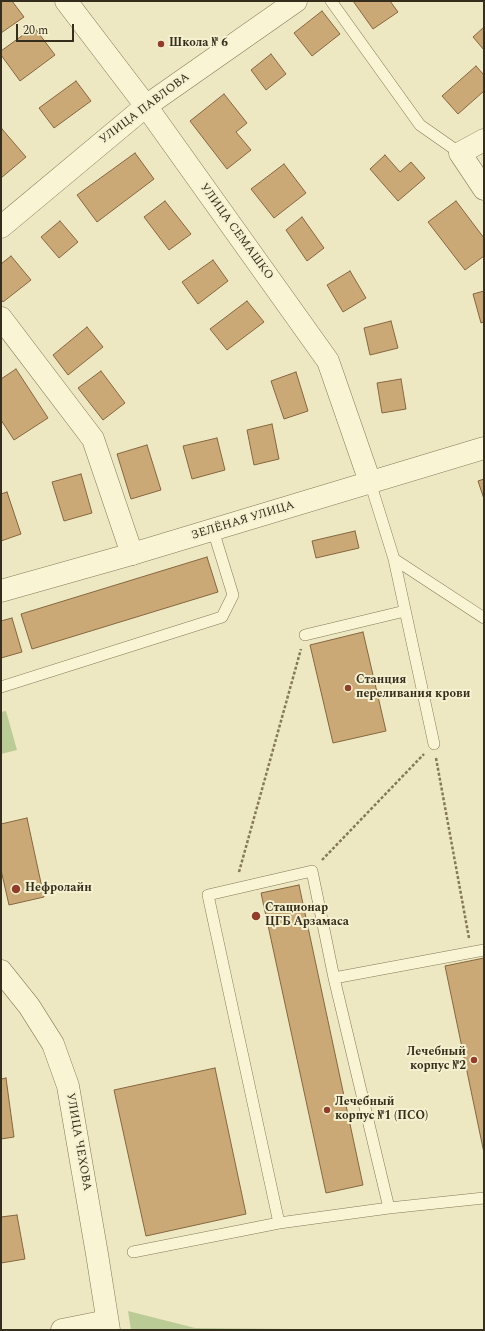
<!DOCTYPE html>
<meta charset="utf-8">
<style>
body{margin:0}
#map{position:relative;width:485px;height:1331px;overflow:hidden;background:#ede8c1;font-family:Spectral,serif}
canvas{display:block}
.frame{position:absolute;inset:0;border:2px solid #362e1d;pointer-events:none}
.scale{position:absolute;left:16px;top:24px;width:58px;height:18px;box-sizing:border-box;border:2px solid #362e1d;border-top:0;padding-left:5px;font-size:12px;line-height:14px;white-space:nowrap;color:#362e1d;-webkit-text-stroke:3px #f5f1d0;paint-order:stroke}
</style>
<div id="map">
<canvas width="485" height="1331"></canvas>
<div class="frame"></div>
<div class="scale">20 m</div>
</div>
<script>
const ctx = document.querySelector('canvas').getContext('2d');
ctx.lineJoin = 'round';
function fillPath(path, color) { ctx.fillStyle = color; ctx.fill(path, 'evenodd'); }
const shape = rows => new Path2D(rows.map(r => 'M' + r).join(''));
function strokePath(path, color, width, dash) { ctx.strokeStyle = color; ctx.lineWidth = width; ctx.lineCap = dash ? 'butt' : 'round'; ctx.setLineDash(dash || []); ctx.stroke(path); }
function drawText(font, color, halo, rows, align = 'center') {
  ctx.font = font + ' Spectral,serif'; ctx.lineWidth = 4; ctx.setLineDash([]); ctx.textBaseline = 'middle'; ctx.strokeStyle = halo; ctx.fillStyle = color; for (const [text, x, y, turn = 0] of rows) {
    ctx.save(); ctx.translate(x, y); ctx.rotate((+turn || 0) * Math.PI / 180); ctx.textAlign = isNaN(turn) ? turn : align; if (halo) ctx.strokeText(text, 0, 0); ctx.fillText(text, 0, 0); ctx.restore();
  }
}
fillPath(shape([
 [6,711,17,750,1,754,1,712],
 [128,1311,195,1328,387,1330,131,1330]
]), '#bbcb95');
const building = shape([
 [1,1,12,1,24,17,1,33,1,1],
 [353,1,390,1,398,12,373,29,353,1],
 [322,11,340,34,312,56,294,33,322,11],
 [34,27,55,55,20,81,1,55,1,51,34,27],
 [484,27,484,50,473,37,484,27],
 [271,54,286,74,266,90,251,70,271,54],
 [476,66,484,75,484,91,458,114,442,96,476,66],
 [76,81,91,101,54,128,39,108,76,81],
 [224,94,247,123,236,132,251,150,227,169,190,121,224,94],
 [2,129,26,157,1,178,1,130,2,129],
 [135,153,154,179,97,222,77,195,135,153],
 [385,155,400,172,411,162,425,178,398,201,370,169,385,155],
 [284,164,306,193,274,218,251,189,284,164],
 [165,201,191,234,169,250,144,217,165,201],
 [456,201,484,238,484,256,465,270,428,222,456,201],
 [302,217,324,248,307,261,286,230,302,217],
 [60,221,78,242,59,258,41,237,60,221],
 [11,256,31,280,3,302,1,299,1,264,11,256],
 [213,260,228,281,198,304,182,282,213,260],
 [350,271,366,298,343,312,327,285,350,271],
 [484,291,484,322,481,323,473,294,484,291],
 [247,301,264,322,227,350,210,329,247,301],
 [391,321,398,348,370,355,364,328,391,321],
 [87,327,103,347,68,375,53,355,87,327],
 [16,369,48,418,14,440,1,420,1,379,16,369],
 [101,371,125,403,103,420,78,388,101,371],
 [296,372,308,411,284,419,271,381,296,372],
 [401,379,406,409,382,413,377,383,401,379],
 [272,424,279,459,254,465,247,430,272,424],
 [217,438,225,470,192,479,183,446,217,438],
 [147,445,161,490,131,499,117,454,147,445],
 [81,474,92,513,64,521,52,482,81,474],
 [484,479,484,499,478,481,484,479],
 [7,492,21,534,1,541,1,494,7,492],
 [355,531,359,548,316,558,312,541,355,531],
 [207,557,218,592,32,649,21,614,207,557],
 [12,618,22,652,1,658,1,621,12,618],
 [363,632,386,731,333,743,310,645,363,632],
 [27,818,44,897,9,905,1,870,1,824,27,818],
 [299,885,363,1185,326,1193,261,893,299,885],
 [484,958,484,1153,445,966,484,958],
 [215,1068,246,1214,146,1236,114,1090,215,1068],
 [6,1078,14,1137,1,1139,1,1079,6,1078],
 [17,1215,25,1259,1,1263,1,1217,17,1215]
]);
fillPath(building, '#cba977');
strokePath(building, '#85673f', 1);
const service = shape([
 [331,1,420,125,460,153],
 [370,482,394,559,484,618],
 [394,559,434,744],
 [305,635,405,611],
 [1,687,222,617,233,595,213,530],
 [334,978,484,950],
 [279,1223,208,895,312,871,334,978,389,1208],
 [133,1252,279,1223,389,1208,484,1198]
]);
const minor = shape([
 [66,1,146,106,328,361,370,482],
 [484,140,460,153,484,189],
 [1,227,146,106,296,1],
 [1,318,93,439,132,554],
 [62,1330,107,1321]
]);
const tertiary = shape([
 [1,591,132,554,484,448],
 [1,971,29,1006,53,1044,68,1086,97,1254,109,1330]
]);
strokePath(service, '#867959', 12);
strokePath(minor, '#867959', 23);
strokePath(tertiary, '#867959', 23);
strokePath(shape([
 [436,758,469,938],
 [322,860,424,754],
 [239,872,301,649]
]), '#867959', 2.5, [3, 2]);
strokePath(service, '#f8f4d4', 11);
strokePath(minor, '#f8f4d4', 22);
strokePath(tertiary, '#f8f4d4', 22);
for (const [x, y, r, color] of [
 [161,44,4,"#943c2a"],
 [348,688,4,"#943c2a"],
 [16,889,5,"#943c2a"],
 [256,916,5,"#943c2a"],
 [474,1060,4,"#943c2a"],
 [327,1110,4,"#943c2a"]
]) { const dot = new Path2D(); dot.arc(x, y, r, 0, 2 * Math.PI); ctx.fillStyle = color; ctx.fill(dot); strokePath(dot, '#f5f1d0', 1.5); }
drawText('bold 12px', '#362e1d', '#f5f1d0', [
 ["Школа № 6",169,44],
 ["Станция",356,681],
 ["переливания крови",356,695],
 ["Нефролайн",25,889],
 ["Стационар",265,909],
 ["ЦГБ Арзамаса",265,923],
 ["Лечебный",466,1053,"right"],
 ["корпус №2",466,1067,"right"],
 ["Лечебный",335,1103],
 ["корпус №1 (ПСО)",335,1117]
], 'left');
drawText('12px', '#362e1d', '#f5f1d0', [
 ["УЛИЦА ПАВЛОВА",145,109,-37],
 ["УЛИЦА СЕМАШКО",236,232,54],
 ["ЗЕЛЁНАЯ УЛИЦА",243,521,-17],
 ["УЛИЦА ЧЕХОВА",78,1142,80]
]);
</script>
